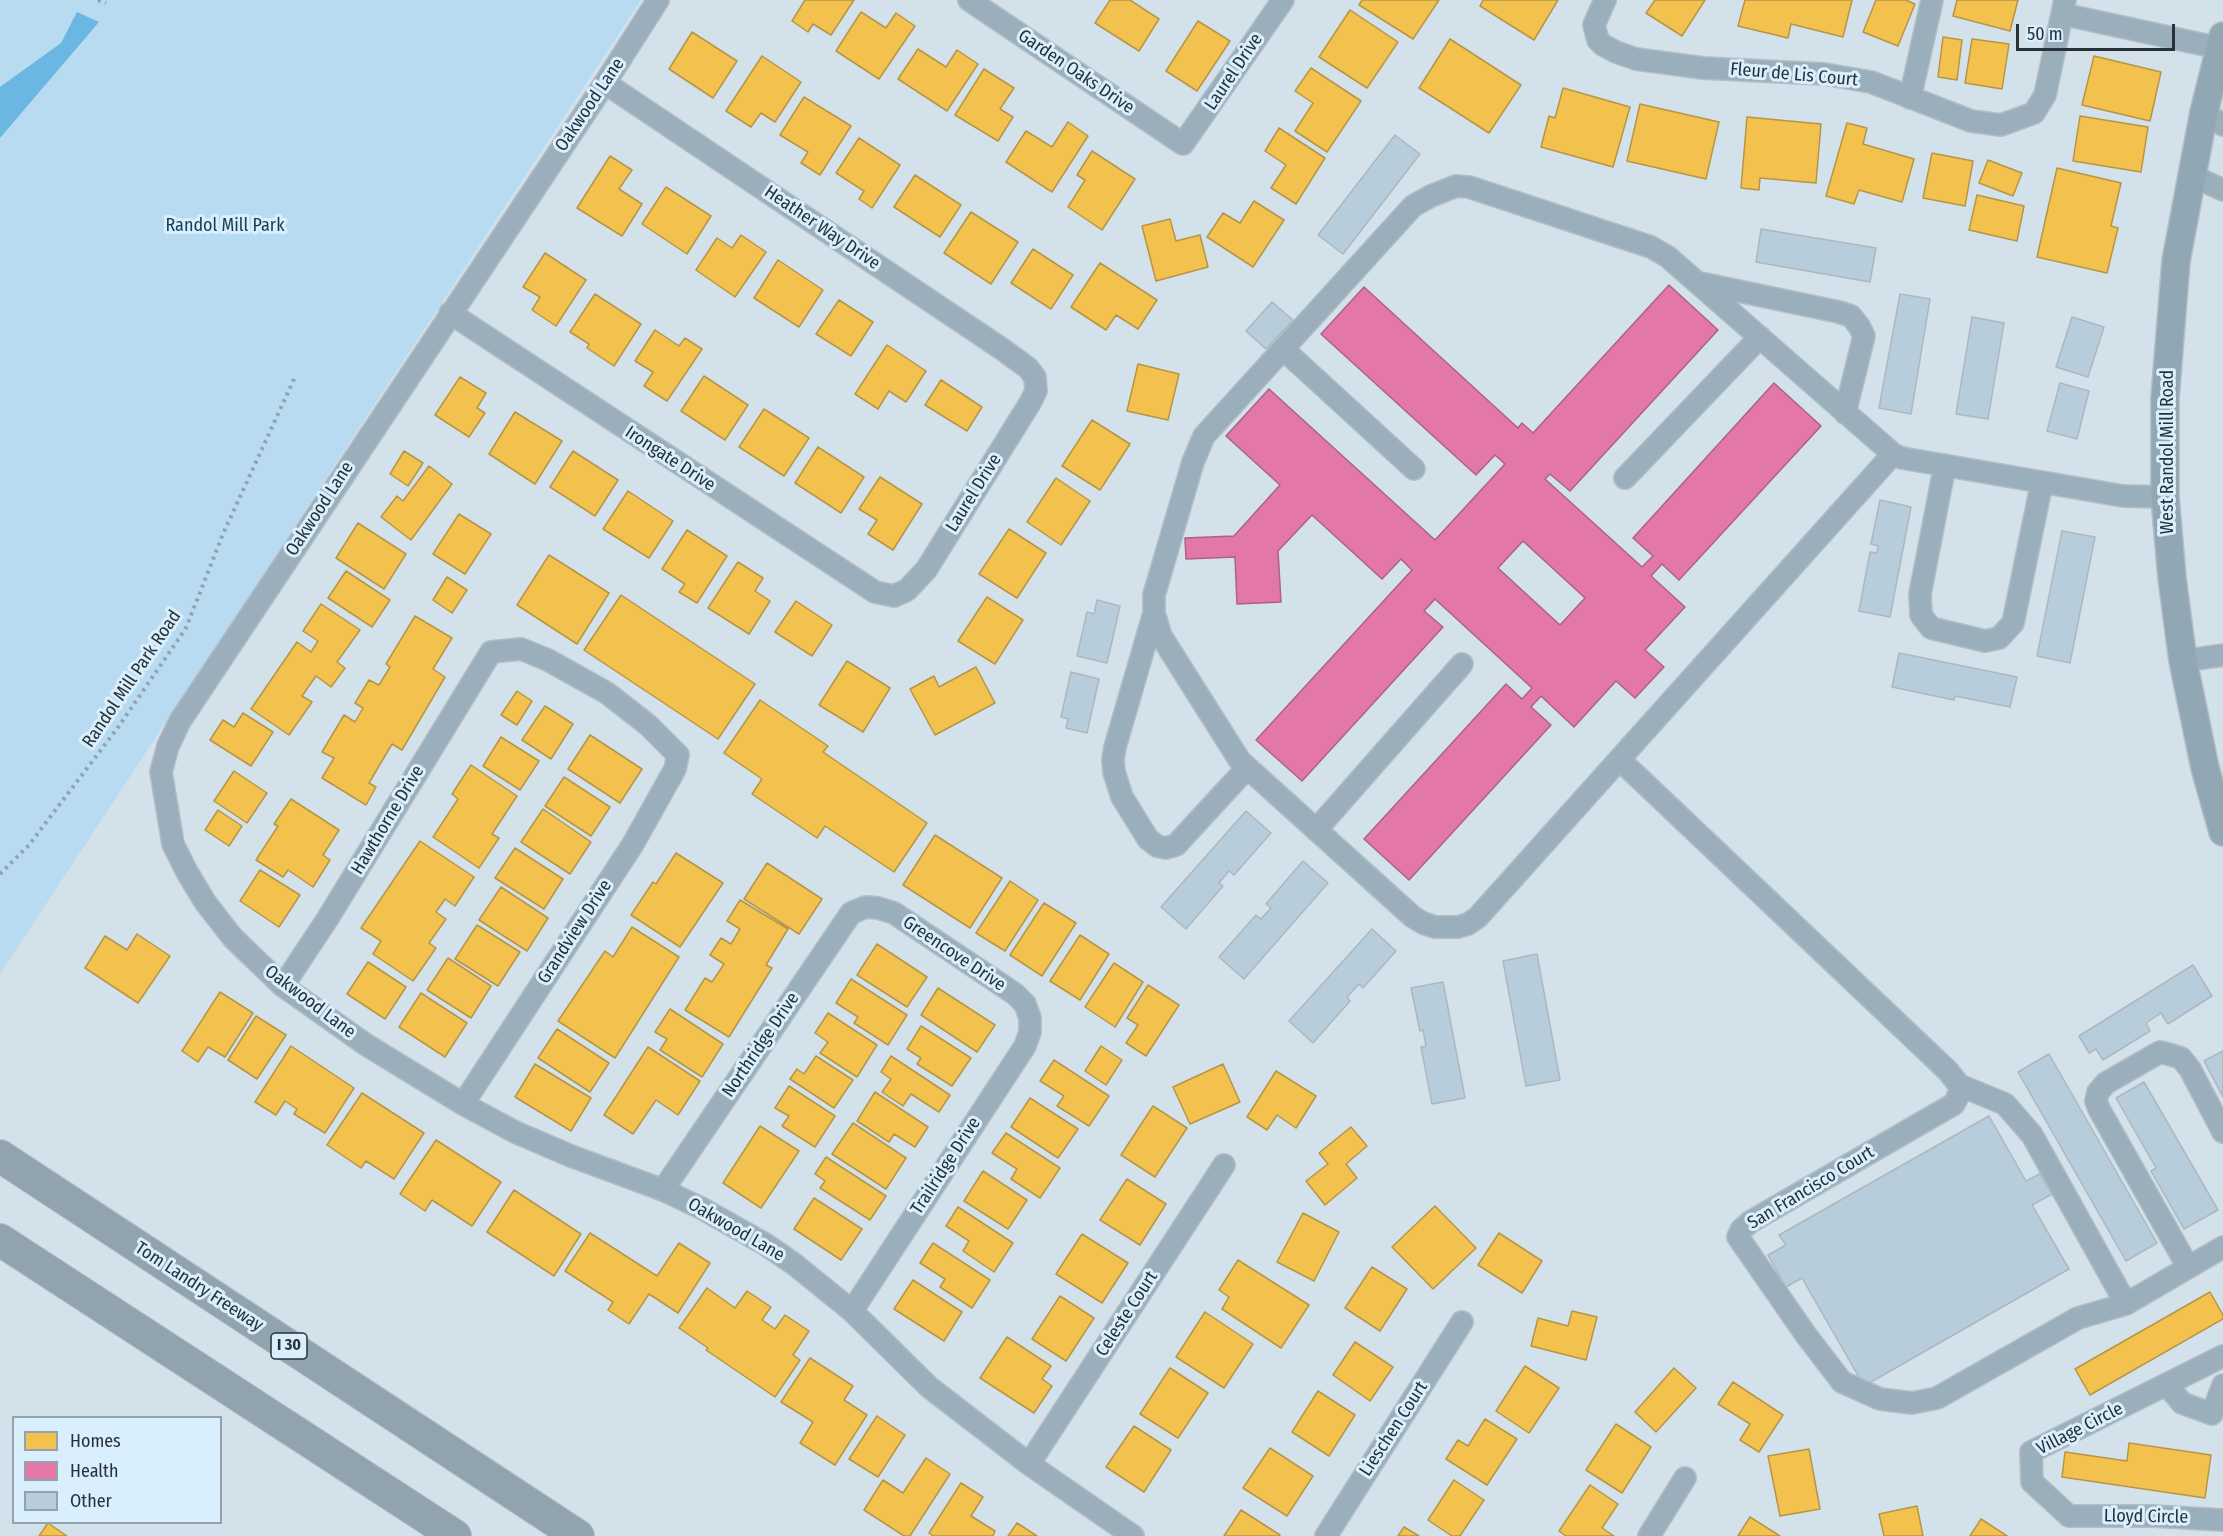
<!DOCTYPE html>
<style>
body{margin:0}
#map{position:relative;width:2223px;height:1536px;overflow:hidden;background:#d3e1ea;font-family:"Fira Sans Condensed",sans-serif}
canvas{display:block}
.legend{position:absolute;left:12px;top:1416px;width:210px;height:108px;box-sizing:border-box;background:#daeffd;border:2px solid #92a3ae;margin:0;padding:8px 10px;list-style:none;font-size:18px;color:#273137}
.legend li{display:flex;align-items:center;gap:12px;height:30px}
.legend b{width:30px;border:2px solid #92a3ae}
.scale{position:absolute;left:2016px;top:24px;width:159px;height:27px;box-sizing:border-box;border:3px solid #273137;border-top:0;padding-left:8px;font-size:18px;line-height:21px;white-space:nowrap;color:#273137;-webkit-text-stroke:4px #daeffd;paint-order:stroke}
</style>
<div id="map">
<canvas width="2223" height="1536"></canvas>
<ul class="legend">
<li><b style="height:16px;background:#f2c14e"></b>Homes</li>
<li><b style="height:16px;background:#e377a8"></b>Health</li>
<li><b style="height:16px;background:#b8cddb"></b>Other</li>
</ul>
<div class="scale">50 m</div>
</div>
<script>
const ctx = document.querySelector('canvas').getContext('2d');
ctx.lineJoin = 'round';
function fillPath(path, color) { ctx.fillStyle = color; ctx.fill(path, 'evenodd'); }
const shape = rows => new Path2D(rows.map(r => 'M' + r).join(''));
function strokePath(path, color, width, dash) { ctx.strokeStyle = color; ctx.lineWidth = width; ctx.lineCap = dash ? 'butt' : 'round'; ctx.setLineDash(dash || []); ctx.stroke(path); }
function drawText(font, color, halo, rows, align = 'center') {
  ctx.font = font + ' "Fira Sans Condensed",sans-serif'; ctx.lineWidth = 6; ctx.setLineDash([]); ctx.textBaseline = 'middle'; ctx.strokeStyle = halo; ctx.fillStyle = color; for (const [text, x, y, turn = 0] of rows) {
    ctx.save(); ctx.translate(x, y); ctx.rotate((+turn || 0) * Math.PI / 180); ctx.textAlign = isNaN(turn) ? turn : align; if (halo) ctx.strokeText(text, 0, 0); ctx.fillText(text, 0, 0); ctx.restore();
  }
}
fillPath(shape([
 [0,0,641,0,0,974]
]), '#b9dbf1');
fillPath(shape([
 [77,12,99,22,0,138,0,87,61,43]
]), '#69b7e2');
const homes = shape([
 [805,0,854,0,831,35,813,24,808,32,792,21,805,0],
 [1110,0,1130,0,1159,19,1139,51,1095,23,1110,0],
 [1362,0,1439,0,1413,39,1359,5,1362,0],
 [1483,0,1558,0,1534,40,1480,6,1483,0],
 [1655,0,1705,0,1682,36,1646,13,1655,0],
 [1745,0,1852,0,1843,37,1791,24,1788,38,1738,26,1745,0],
 [1876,0,1906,0,1915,4,1898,46,1863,32,1876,0],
 [1957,0,2018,0,2010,31,1953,16,1957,0],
 [1350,10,1398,42,1367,88,1319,57,1350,10],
 [861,12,886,28,896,13,915,26,879,79,836,51,861,12],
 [1198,21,1230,41,1197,91,1166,71,1198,21],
 [692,32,737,61,713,98,669,69,692,32],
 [1943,37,1962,40,1957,80,1938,77,1943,37],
 [1450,39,1521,85,1489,133,1419,88,1450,39],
 [1972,39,2009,44,2002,89,1965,83,1972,39],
 [918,49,946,67,957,50,978,64,947,111,898,79,918,49],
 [762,56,801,82,775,122,761,113,751,127,726,111,762,56],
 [2094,56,2161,72,2150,121,2082,105,2094,56],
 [1311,68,1361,101,1327,152,1295,131,1313,103,1295,91,1311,68],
 [984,69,1014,88,1000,109,1013,117,998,141,955,115,984,69],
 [1563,88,1630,107,1613,167,1541,147,1549,116,1555,118,1563,88],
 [804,97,851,126,820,175,801,163,808,152,780,135,804,97],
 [1640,104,1719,122,1706,179,1627,161,1640,104],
 [2080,116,2148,127,2141,172,2073,161,2080,116],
 [1747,117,1821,124,1816,183,1760,178,1759,190,1741,188,1747,117],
 [1068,122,1088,136,1052,192,1006,162,1026,131,1052,147,1068,122],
 [1847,123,1867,128,1863,144,1914,159,1902,202,1859,190,1854,204,1826,196,1847,123],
 [1279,128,1325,158,1296,204,1271,188,1286,165,1265,151,1279,128],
 [859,138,900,165,872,208,859,199,864,191,836,173,859,138],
 [1092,151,1135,179,1102,230,1068,207,1085,180,1077,175,1092,151],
 [1932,153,1973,161,1965,206,1923,198,1932,153],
 [610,156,632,170,619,189,642,204,622,236,577,208,610,156],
 [1988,160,2022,173,2013,196,1979,183,1988,160],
 [2057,168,2121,183,2111,226,2118,228,2107,273,2037,257,2057,168],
 [915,175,961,205,940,237,894,207,915,175],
 [666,187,711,216,687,254,642,224,666,187],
 [1977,195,2024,206,2017,241,1969,230,1977,195],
 [1254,201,1284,220,1253,267,1207,237,1223,213,1240,223,1254,201],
 [971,212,1018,242,991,284,944,253,971,212],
 [1170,219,1176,241,1200,235,1208,267,1156,281,1142,226,1170,219],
 [741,235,766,252,735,297,696,270,717,238,732,248,741,235],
 [1033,249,1073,275,1051,309,1011,283,1033,249],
 [545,253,586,280,556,326,532,310,540,297,523,287,545,253],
 [778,260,823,290,799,327,754,298,778,260],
 [1100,263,1157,300,1138,329,1116,315,1106,330,1071,307,1100,263],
 [595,294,641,324,614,366,587,348,589,344,570,332,595,294],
 [839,300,873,322,851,356,816,334,839,300],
 [655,330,679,346,685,338,702,349,667,401,644,386,653,372,635,361,655,330],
 [887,345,926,371,906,402,889,391,878,409,855,394,887,345],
 [1138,364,1179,374,1168,420,1127,411,1138,364],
 [704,376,748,405,725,440,681,411,704,376],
 [460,377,486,393,477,408,485,413,469,437,435,415,460,377],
 [941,380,982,407,967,431,925,405,941,380],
 [764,409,809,438,784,476,739,447,764,409],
 [515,412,562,441,535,484,489,454,515,412],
 [1092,420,1130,444,1100,490,1062,466,1092,420],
 [818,447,864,477,841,513,795,483,818,447],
 [404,451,423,463,408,486,390,474,404,451],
 [573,451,618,480,595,516,550,487,573,451],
 [429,466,452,484,411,540,381,517,397,496,403,501,429,466],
 [880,477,922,504,893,550,868,534,877,520,859,509,880,477],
 [1056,478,1090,501,1061,545,1027,522,1056,478],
 [628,491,673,521,649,558,603,529,628,491],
 [459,514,491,534,465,574,433,554,459,514],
 [358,523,406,554,384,589,336,558,358,523],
 [1009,529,1046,553,1017,598,979,574,1009,529],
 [687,530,727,556,697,603,679,592,685,584,662,569,687,530],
 [549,555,609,593,577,644,517,605,549,555],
 [738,562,763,578,755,591,770,601,749,634,708,608,738,562],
 [346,571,390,600,372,627,328,598,346,571],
 [447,577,467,590,452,613,433,600,447,577],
 [621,595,755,684,718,739,584,650,621,595],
 [987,597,1023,620,995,664,958,641,987,597],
 [796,601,832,625,812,656,775,632,796,601],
 [321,604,360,630,337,662,345,668,331,687,316,676,302,696,312,702,289,735,251,709,297,642,311,652,318,641,303,631,321,604],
 [415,616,452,638,433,669,445,677,402,750,392,744,369,783,376,787,366,805,322,778,334,758,322,752,344,715,355,722,363,708,355,703,369,680,379,685,390,667,386,664,415,616],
 [847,661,890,688,863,732,819,705,847,661],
 [976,667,995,703,935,735,910,689,934,676,939,687,976,667],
 [517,691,532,701,517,725,501,715,517,691],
 [760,700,828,746,823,752,927,823,894,872,825,826,817,838,752,794,762,779,724,753,760,700],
 [545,706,573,724,551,759,522,740,545,706],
 [243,713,273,732,251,766,210,740,223,720,234,727,243,713],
 [590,735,642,769,620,803,568,769,590,735],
 [501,737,539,761,520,790,483,766,501,737],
 [471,765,517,796,492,834,499,838,479,868,433,837,458,799,452,794,471,765],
 [234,771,267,793,247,823,214,801,234,771],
 [564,777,610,807,591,836,545,806,564,777],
 [291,799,339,830,323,855,330,860,313,887,288,870,283,877,256,860,278,826,274,824,291,799],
 [543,809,591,842,570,874,521,842,543,809],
 [218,810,242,826,229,846,205,830,218,810],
 [935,835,1002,878,970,928,903,885,935,835],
 [420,841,474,877,455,906,445,899,436,912,446,919,429,943,436,948,413,981,373,954,381,941,361,928,420,841],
 [515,848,563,879,544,909,495,878,515,848],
 [676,853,723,883,680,947,631,915,653,882,656,884,676,853],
 [767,863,822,899,799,934,744,899,767,863],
 [260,870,300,895,279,927,240,901,260,870],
 [1010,881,1038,900,1005,951,976,933,1010,881],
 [501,887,548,918,527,951,479,920,501,887],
 [740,900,788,929,766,965,772,968,729,1037,685,1010,705,978,712,982,724,964,710,955,721,938,731,944,740,929,727,921,740,900],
 [1044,903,1076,923,1042,976,1010,955,1044,903],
 [477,925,520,952,498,986,455,959,477,925],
 [632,927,679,957,615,1058,558,1021,605,951,613,957,632,927],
 [137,934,170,956,138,1003,85,968,105,936,127,950,137,934],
 [1080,935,1109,954,1080,1000,1050,981,1080,935],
 [877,944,927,977,907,1007,857,975,877,944],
 [448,958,491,986,471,1018,427,990,448,958],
 [368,962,406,987,385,1019,347,994,368,962],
 [1114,963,1143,982,1115,1027,1085,1007,1114,963],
 [851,979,907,1015,888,1045,854,1023,858,1017,836,1003,851,979],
 [1148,985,1179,1005,1146,1056,1126,1043,1138,1025,1127,1018,1148,985],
 [938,988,995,1025,977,1052,921,1015,938,988],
 [220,992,253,1013,225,1057,208,1047,198,1062,182,1051,220,992],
 [421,993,467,1023,445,1057,399,1027,421,993],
 [670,1009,723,1044,702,1077,660,1050,667,1039,655,1032,670,1009],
 [828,1013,877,1045,857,1077,820,1053,828,1042,815,1033,828,1013],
 [256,1016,286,1035,257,1079,228,1060,256,1016],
 [921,1026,971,1058,952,1086,917,1064,921,1058,907,1049,921,1026],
 [557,1029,609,1063,590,1092,538,1058,557,1029],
 [291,1046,354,1088,325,1133,294,1114,297,1109,285,1101,276,1115,255,1102,291,1046],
 [1101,1046,1122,1060,1106,1085,1085,1071,1101,1046],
 [648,1047,700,1081,678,1115,656,1100,633,1134,604,1115,648,1047],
 [816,1056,853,1080,834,1108,790,1079,797,1069,804,1074,816,1056],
 [891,1056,950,1095,939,1112,911,1094,903,1106,882,1092,891,1079,881,1072,891,1056],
 [1054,1060,1109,1096,1089,1126,1057,1106,1064,1096,1040,1081,1054,1060],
 [535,1064,591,1098,571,1131,515,1097,535,1064],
 [1223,1064,1240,1102,1190,1124,1173,1087,1223,1064],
 [1276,1071,1316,1096,1296,1128,1277,1115,1267,1130,1247,1117,1276,1071],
 [789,1086,835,1116,815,1147,782,1126,789,1116,775,1108,789,1086],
 [875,1092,928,1127,915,1147,894,1134,889,1142,857,1121,875,1092],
 [362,1093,424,1133,394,1179,366,1161,361,1168,327,1145,362,1093],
 [1030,1098,1078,1129,1058,1158,1011,1127,1030,1098],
 [1153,1106,1187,1128,1155,1177,1121,1155,1153,1106],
 [853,1123,906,1158,886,1189,832,1154,853,1123],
 [760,1126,799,1151,761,1208,723,1183,760,1126],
 [1351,1127,1367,1146,1346,1164,1357,1178,1325,1205,1306,1181,1328,1164,1319,1153,1351,1127],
 [1006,1133,1060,1168,1040,1198,1011,1179,1017,1169,992,1153,1006,1133],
 [436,1140,501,1182,472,1226,432,1200,425,1211,400,1194,436,1140],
 [826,1157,886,1196,870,1220,820,1188,825,1181,815,1174,826,1157],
 [983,1171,1027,1200,1008,1229,964,1201,983,1171],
 [1127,1179,1166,1204,1140,1245,1100,1220,1127,1179],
 [514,1190,581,1234,554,1276,487,1232,514,1190],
 [814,1198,862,1229,841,1260,794,1229,814,1198],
 [1435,1206,1476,1248,1433,1289,1392,1247,1435,1206],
 [958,1207,1013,1243,994,1272,963,1251,969,1241,946,1226,958,1207],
 [1303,1213,1339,1232,1314,1281,1277,1262,1303,1213],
 [590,1233,657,1276,679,1243,710,1263,678,1313,649,1294,629,1324,608,1310,613,1302,565,1271,590,1233],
 [1499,1233,1542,1261,1522,1293,1478,1265,1499,1233],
 [1082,1234,1128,1263,1102,1303,1056,1274,1082,1234],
 [933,1243,990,1280,972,1308,940,1287,945,1279,920,1263,933,1243],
 [1238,1260,1309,1305,1281,1348,1222,1309,1229,1297,1219,1290,1238,1260],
 [1372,1267,1407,1289,1380,1331,1345,1308,1372,1267],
 [913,1280,962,1312,944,1341,894,1309,913,1280],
 [707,1288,735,1308,747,1291,771,1307,762,1320,775,1329,785,1315,809,1331,793,1355,800,1360,775,1397,706,1350,708,1348,679,1328,707,1288],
 [2210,1292,2223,1315,2223,1319,2090,1395,2075,1369,2210,1292],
 [1060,1296,1094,1318,1066,1361,1032,1339,1060,1296],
 [1572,1311,1597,1317,1586,1360,1531,1346,1538,1318,1568,1326,1572,1311],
 [1205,1312,1253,1344,1224,1388,1176,1357,1205,1312],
 [1007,1337,1051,1366,1042,1379,1052,1386,1034,1413,980,1378,1007,1337],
 [1355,1342,1393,1367,1370,1401,1333,1375,1355,1342],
 [810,1358,853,1386,844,1400,867,1415,835,1465,800,1443,813,1422,781,1402,810,1358],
 [1525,1366,1559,1388,1529,1433,1496,1411,1525,1366],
 [1170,1368,1208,1393,1178,1438,1140,1414,1170,1368],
 [1674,1368,1696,1388,1656,1432,1635,1412,1674,1368],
 [1733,1382,1783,1415,1759,1452,1740,1440,1750,1424,1718,1404,1733,1382],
 [1318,1391,1355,1415,1329,1456,1292,1432,1318,1391],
 [877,1416,905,1435,878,1477,849,1459,877,1416],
 [1485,1419,1517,1439,1487,1485,1446,1459,1458,1440,1468,1446,1485,1419],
 [1616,1424,1651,1447,1622,1493,1586,1470,1616,1424],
 [1134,1426,1171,1450,1144,1492,1106,1467,1134,1426],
 [2129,1443,2211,1455,2205,1498,2062,1477,2065,1452,2127,1461,2129,1443],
 [1270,1448,1313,1476,1287,1516,1243,1488,1270,1448],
 [1809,1449,1820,1509,1780,1516,1768,1456,1809,1449],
 [926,1458,950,1474,910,1536,904,1536,864,1510,883,1480,903,1493,926,1458],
 [1454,1480,1484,1500,1460,1536,1452,1536,1428,1520,1454,1480],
 [961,1483,983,1497,971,1516,995,1531,993,1536,933,1536,929,1533,961,1483],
 [1590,1485,1618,1504,1602,1528,1614,1536,1566,1536,1559,1531,1590,1485],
 [1917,1506,1923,1536,1884,1536,1879,1514,1917,1506],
 [1241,1510,1280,1535,1279,1536,1224,1536,1241,1510],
 [1750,1517,1780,1536,1738,1536,1750,1517],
 [1981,1519,2007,1536,1970,1536,1981,1519],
 [48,1523,67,1536,39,1536,48,1523],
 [1017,1523,1037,1536,1008,1536,1017,1523],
 [1404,1527,1419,1536,1398,1536,1404,1527]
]);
fillPath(homes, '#f2c14e');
strokePath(homes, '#b59647', 1.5);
const health = shape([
 [1669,285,1718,330,1570,491,1550,474,1545,479,1642,567,1653,556,1633,538,1774,383,1821,426,1679,580,1662,564,1651,576,1685,607,1645,650,1664,667,1635,698,1616,681,1574,727,1541,696,1531,707,1551,725,1409,880,1364,839,1506,684,1522,699,1532,688,1435,599,1424,611,1443,627,1302,781,1256,740,1412,570,1401,559,1382,579,1312,515,1278,551,1281,602,1237,604,1235,557,1186,559,1185,538,1234,536,1280,485,1226,436,1269,389,1435,540,1505,464,1495,455,1476,475,1321,334,1364,287,1518,428,1522,423,1533,433,1669,285],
 [1523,541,1585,598,1560,625,1498,568,1523,541]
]);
fillPath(health, '#e377a8');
strokePath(health, '#ab6286', 1.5);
const building = shape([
 [1395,135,1420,154,1343,254,1318,235,1395,135],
 [1761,229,1876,248,1870,282,1756,262,1761,229],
 [1900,294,1930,299,1911,414,1879,408,1900,294],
 [1272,302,1293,320,1266,349,1246,331,1272,302],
 [1972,317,2004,323,1988,419,1956,414,1972,317],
 [2072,317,2104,327,2088,377,2056,367,2072,317],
 [2060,383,2089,391,2077,439,2047,431,2060,383],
 [1880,500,1911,507,1890,617,1859,611,1870,552,1877,553,1878,546,1871,544,1880,500],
 [2062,531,2095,537,2070,663,2037,656,2062,531],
 [1097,600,1120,606,1107,663,1077,656,1087,612,1094,614,1097,600],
 [1899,653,2017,677,2010,707,1955,696,1954,700,1892,687,1899,653],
 [1071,672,1099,679,1087,733,1066,728,1068,719,1061,717,1071,672],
 [1246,811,1271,833,1234,875,1229,871,1219,883,1223,886,1186,929,1161,907,1246,811],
 [1303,861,1328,883,1244,979,1219,957,1256,915,1261,919,1271,908,1266,904,1303,861],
 [1372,929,1396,951,1363,988,1359,984,1347,997,1350,1001,1313,1043,1289,1021,1372,929],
 [1537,954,1560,1080,1526,1086,1503,961,1537,954],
 [2193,965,2212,996,2168,1024,2161,1013,2146,1023,2150,1031,2103,1060,2096,1049,2089,1053,2079,1036,2193,965],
 [1443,982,1465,1098,1432,1104,1421,1047,1426,1046,1423,1030,1420,1031,1411,988,1443,982],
 [2223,1051,2223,1097,2204,1061,2223,1051],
 [2049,1054,2157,1243,2126,1261,2018,1072,2049,1054],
 [2144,1082,2218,1210,2184,1229,2151,1171,2156,1168,2116,1098,2144,1082],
 [1989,1116,2026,1181,2040,1174,2052,1194,2032,1205,2069,1269,1864,1386,1802,1278,1786,1287,1768,1255,1786,1245,1779,1235,1989,1116]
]);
fillPath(building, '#b8cddb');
strokePath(building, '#acb7bf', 1.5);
const minor = shape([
 [658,0,605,83,180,721,168,746,161,772,173,844,187,872,205,902,233,938,283,986,365,1044,463,1104,515,1132,571,1156,663,1190,701,1208,765,1244,794,1264,852,1311,929,1387,1029,1464,1133,1536],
 [969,0,1183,144,1283,0],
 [1605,0,1594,25,1598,40,1603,45,1616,52,1636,59,1703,68,1824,74,1871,82,1971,121,2001,125,2034,113,2045,95,2065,0],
 [2062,14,2219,48],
 [1910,98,1932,0],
 [2204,112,2223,125],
 [2191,175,2223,190],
 [1700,283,1839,312,1851,316,1859,326,1864,336,1845,413],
 [450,313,875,592,894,596,907,590,926,570,1030,403,1036,391,1035,377,1028,368,1002,349,605,83],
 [1283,349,1414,469],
 [1893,454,1478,917,1468,924,1458,927,1435,927,1423,923,1413,917,1240,761,1161,636,1154,613,1154,595,1193,462,1204,436,1413,206,1431,196,1456,186,1469,187,1651,247,1668,257,1893,454,1902,458,2123,496,2165,497],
 [1945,465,1920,594,1921,615,1931,628,1985,641,1999,638,2013,623,2042,482],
 [1625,478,1760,337],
 [1154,613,1115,747,1113,760,1114,772,1122,797,1148,839,1157,846,1166,848,1176,845,1247,768],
 [2183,661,2223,655],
 [1620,760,1948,1071,1959,1085,1960,1092,1954,1104,1750,1222,1741,1230,1738,1237,1806,1335,1842,1382,1880,1399,1912,1403,1937,1398,2078,1318,2126,1304,2223,1247],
 [1316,830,1462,664],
 [283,986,328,918,491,652,521,649,548,660,607,693,648,725,678,755,675,769,633,844,463,1104],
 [1959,1085,2005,1104,2032,1135,2126,1304],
 [663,1190,851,913,866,907,878,908,894,913,1015,994,1025,1004,1030,1018,1030,1032,1025,1046,852,1311],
 [2188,1267,2099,1109,2096,1101,2098,1092,2106,1083,2160,1052,2168,1054,2181,1058,2190,1069,2223,1132],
 [2223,1356,2031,1452,2032,1482,2069,1516,2153,1516,2223,1520],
 [2167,1385,2182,1403,2212,1414,2223,1385],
 [1029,1464,1224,1165],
 [1326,1536,1462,1322],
 [1649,1536,1685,1478]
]);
const major = shape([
 [2223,36,2204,112,2176,261,2165,398,2165,497,2172,578,2183,661,2205,768,2223,832]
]);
const highway = shape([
 [0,1156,578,1536],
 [0,1240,455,1536]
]);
strokePath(minor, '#b2bdc5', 24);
strokePath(major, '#b2bdc5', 30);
strokePath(highway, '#b2bdc5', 34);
strokePath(shape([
 [98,0,106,3],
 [0,874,29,845,119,726,186,628,223,534,295,377]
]), '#93a2ac', 4, [3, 4.5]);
strokePath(minor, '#9aafbb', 21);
strokePath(major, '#92a7b4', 27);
strokePath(highway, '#90a3ae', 32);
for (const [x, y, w] of [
 [289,1346,36]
]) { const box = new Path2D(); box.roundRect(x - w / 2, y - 13, w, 26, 4.5); ctx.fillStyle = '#daeffd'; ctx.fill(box); strokePath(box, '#273137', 1.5); }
drawText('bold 16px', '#273137', null, [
 ["I 30",289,1346]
]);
drawText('18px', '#273137', '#daeffd', [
 ["Garden Oaks Drive",1076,72,34],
 ["Laurel Drive",1234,72,-56],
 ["Fleur de Lis Court",1794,75,5],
 ["Oakwood Lane",590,105,-56],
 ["Heather Way Drive",822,228,34],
 ["West Randol Mill Road",2168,452,-90],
 ["Irongate Drive",670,459,33],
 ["Laurel Drive",974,493,-58],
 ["Oakwood Lane",320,509,-57],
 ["Randol Mill Park Road",132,679,-56],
 ["Hawthorne Drive",388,820,-59],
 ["Grandview Drive",575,932,-57],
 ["Greencove Drive",954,954,34],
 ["Oakwood Lane",310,1002,37],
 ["Northridge Drive",761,1045,-56],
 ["Trailridge Drive",946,1166,-57],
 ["San Francisco Court",1811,1188,-31],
 ["Oakwood Lane",736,1230,30],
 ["Tom Landry Freeway",199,1287,33],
 ["Celeste Court",1127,1314,-57],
 ["Lieschen Court",1394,1429,-57],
 ["Village Circle",2080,1429,-27],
 ["Lloyd Circle",2146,1517,1]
]);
drawText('18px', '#133e56', '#daeffd', [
 ["Randol Mill Park",225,226]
]);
</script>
